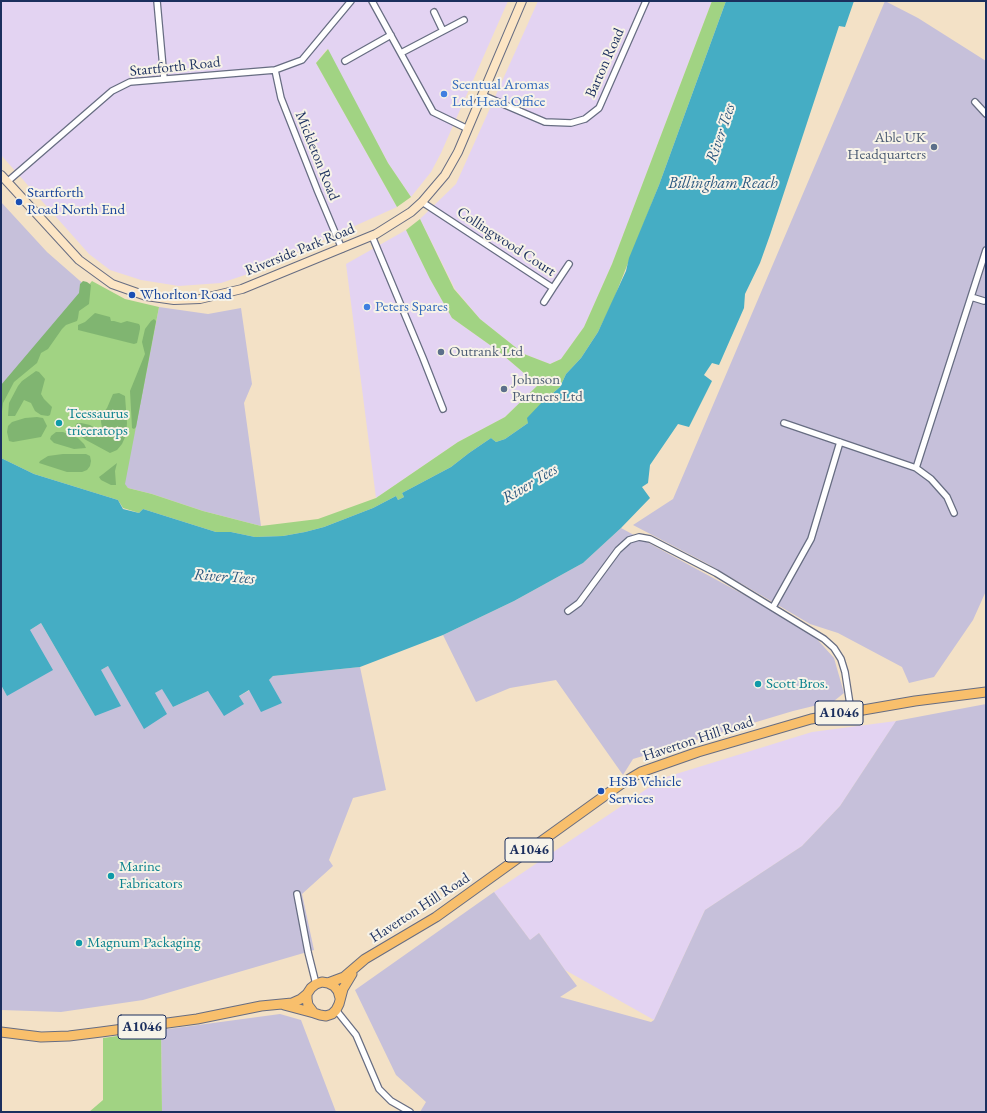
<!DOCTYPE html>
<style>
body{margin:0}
#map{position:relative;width:987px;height:1113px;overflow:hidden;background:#f3e1c6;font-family:"EB Garamond",serif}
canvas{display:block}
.frame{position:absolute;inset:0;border:2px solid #1b2f5e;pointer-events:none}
</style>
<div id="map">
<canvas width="987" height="1113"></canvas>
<div class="frame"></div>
</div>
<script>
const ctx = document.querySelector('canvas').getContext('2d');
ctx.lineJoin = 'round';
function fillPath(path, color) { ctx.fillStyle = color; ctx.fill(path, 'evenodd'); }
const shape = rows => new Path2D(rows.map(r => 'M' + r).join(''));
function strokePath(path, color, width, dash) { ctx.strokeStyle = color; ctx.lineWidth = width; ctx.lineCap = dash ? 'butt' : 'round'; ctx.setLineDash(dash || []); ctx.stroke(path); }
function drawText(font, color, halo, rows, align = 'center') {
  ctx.font = font + ' "EB Garamond",serif'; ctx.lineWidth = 4; ctx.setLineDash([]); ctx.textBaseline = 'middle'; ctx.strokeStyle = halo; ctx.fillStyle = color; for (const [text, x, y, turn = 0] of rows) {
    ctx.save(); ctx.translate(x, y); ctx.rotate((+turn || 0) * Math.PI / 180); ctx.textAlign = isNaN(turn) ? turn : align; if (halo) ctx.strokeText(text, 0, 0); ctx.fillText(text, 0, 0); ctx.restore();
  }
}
fillPath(shape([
 [1,1,508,1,441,153,431,172,411,197,388,163,327,49,316,63,397,207,248,274,221,283,179,286,141,280,110,270,89,254,1,155],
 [538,1,712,1,612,264,584,327,561,359,550,364,524,354,480,319,455,289,420,219,456,184],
 [406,230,430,279,452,318,497,350,538,385,505,417,458,442,376,498,346,264],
 [896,721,840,806,802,846,705,910,654,1020,565,970,539,933,530,940,494,892,663,778,812,732]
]), '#e3d3f2');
fillPath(shape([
 [885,1,918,18,986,61,986,591,973,620,934,677,909,683,902,667,838,633,810,624,708,564,633,525,673,499],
 [1,202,47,252,87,287,1,388],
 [159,307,208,314,241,308,252,384,244,403,261,526,203,511,152,494,128,488,124,484],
 [621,528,750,598,815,637,834,658,844,693,834,701,793,711,633,759,623,775,556,680,510,688,476,702,443,635,514,601,583,563],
 [41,623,95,716,101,670,108,666,155,693,162,688,173,707,208,691,244,704,239,696,269,680,273,676,360,667,386,790,353,798,329,860,333,866,302,894,314,950,143,1000,61,1012,1,1010,1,685,7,696,30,630],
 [986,704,986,1112,420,1112,426,1102,396,1075,355,990,494,892,530,940,539,933,565,970,577,986,560,997,651,1022,654,1020,705,910,802,846,840,806,896,721],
 [280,1014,301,1020,336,1112,162,1112,161,1030]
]), '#c6c0da');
fillPath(shape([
 [712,1,726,1,659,185,613,301,598,332,581,358,566,374,560,387,553,393,554,397,547,401,545,399,528,423,505,439,496,442,491,438,469,453,451,467,402,493,404,497,398,500,396,496,373,508,324,527,305,532,283,536,255,537,231,532,216,532,143,509,139,513,123,508,118,500,34,474,1,458,1,388,92,281,125,299,159,307,125,484,128,488,152,494,203,511,261,526,318,519,376,498,458,442,505,417,538,385,497,350,452,318,430,279,406,230,420,219,454,289,480,319,524,354,550,364,561,359,584,327,612,264],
 [328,49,388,163,411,197,397,207,316,63],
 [161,1030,162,1112,89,1112,103,1100,103,1038]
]), '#a1d383');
fillPath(shape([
 [83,281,87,282,91,285,89,304,79,311,78,318,77,321,66,325,62,329,48,349,41,353,37,363,14,382,3,403,1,419,1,385,79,293,80,284],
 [95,313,110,317,111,321,114,321,121,323,127,321,139,324,140,326,140,329,137,343,134,344,78,330,78,325,85,322],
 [154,319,156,321,136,427,134,429,132,428,130,391,145,354,142,342,145,329,151,321],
 [36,371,39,372,45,379,41,394,44,399,52,407,50,415,48,416,41,415,35,411,31,403,24,400,15,416,8,416,9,403,18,386,22,381],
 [119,393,125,396,127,423,126,435,122,444,117,450,110,453,86,440,75,432,74,428,77,423,81,423,90,425,95,428,97,432,100,434,103,432,101,422,101,416,107,408,113,394],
 [37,417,43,418,47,426,41,437,13,442,9,441,7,432,8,426,12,422,25,418],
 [56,432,63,432,78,438,84,444,86,448,74,449,54,443,50,439,51,436],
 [63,454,86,454,90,456,91,461,90,466,87,470,82,472,67,472,39,463,40,461,48,456],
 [117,463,115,471,116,485,111,485,101,480,99,477,103,474]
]), '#80b571');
fillPath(shape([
 [726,1,854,1,845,27,839,26,770,235,760,263,745,294,744,308,719,365,712,363,704,375,712,381,689,427,678,424,650,465,648,483,642,487,650,498,621,528,583,563,514,601,443,635,360,667,273,676,269,680,282,703,261,712,249,690,239,696,244,704,224,716,208,691,173,707,162,689,155,693,167,714,144,729,108,666,101,670,121,706,95,716,41,623,30,630,53,670,7,696,1,685,1,458,34,474,118,500,123,509,139,513,143,509,216,532,231,532,255,537,283,536,305,532,324,527,373,508,396,496,398,500,404,497,402,493,451,467,469,453,491,438,496,442,505,439,528,423,527,418,545,399,548,401,554,397,553,393,560,387,566,374,581,358,598,332,626,271,629,258,659,185]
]), '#45adc4');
const street = shape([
 [157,1,164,79],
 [372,1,433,112,468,129],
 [434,12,443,31],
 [401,53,464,20],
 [345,61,391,35],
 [275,70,281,98,318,192,342,249],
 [482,95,545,122,571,123,585,119,599,108,646,1],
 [975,102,986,114],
 [7,182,112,91,130,82,275,70,302,60,351,1],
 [422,202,553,288,569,264],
 [372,236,423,358,443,409],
 [971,297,984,301],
 [544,302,553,288],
 [784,423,916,468,931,479,947,497,954,513],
 [916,468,986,250],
 [773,607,811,539,840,442],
 [568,611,579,603,618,550,629,540,639,537,650,539,716,573,824,639,834,648,841,659,845,672,851,711],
 [297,894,308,952,316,984],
 [336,1010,356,1035,379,1089,391,1101,410,1112]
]);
const secondary = shape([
 [1,175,79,260,112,284,146,296,174,300,200,299,242,289,376,234,411,212,422,202,445,175,458,152,522,1]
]);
const primary = shape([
 [328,983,344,977,365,959,436,917,621,784,641,772,698,752,811,719,915,701,986,692],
 [340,998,338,991,334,986,328,983,322,982,316,984,311,988,307,994,307,999,308,1005,314,1013,320,1015,326,1016,332,1014,336,1010,339,1004,343,989,352,974],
 [284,1005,314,1013],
 [1,1032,41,1037,69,1036,101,1032,197,1019,261,1006,292,1003,301,999,307,994]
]);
strokePath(street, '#676d82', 8);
strokePath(secondary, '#676d82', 10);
strokePath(primary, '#676d82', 11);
strokePath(street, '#fff', 5.5);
strokePath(secondary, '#fce5c4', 8);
strokePath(primary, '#f8bf6c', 9);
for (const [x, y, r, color] of [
 [444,94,4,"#3f7fe0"],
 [934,147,4,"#5c6f8a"],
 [19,202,4,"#1a4fb4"],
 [132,295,4,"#1a4fb4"],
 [367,307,4,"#3f7fe0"],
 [441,352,4,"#5c6f8a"],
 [504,389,4,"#5c6f8a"],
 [59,423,4,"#0f9aa8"],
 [758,684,4,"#0f9aa8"],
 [601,791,4,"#1a4fb4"],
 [111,876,4,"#0f9aa8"],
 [79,943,4,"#0f9aa8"]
]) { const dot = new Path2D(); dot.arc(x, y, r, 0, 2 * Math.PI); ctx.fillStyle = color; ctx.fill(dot); strokePath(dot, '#f7f3e8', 1.5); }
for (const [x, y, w] of [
 [839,713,48],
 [529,850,48],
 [142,1027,48]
]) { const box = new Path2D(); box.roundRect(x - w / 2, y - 12, w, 24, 3); ctx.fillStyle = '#f7f3e8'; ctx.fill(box); strokePath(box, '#1b2f5e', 1); }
drawText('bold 14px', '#1b2f5e', null, [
 ["A1046",839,713],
 ["A1046",529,850],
 ["A1046",142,1027]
]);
drawText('15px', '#1b2f5e', '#f7f3e8', [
 ["Barton Road",605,63,-66],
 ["Startforth Road",175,67,-6],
 ["Mickleton Road",317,156,68],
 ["Collingwood Court",506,242,33],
 ["Riverside Park Road",300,250,-22],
 ["Haverton Hill Road",698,739,-18],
 ["Haverton Hill Road",420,908,-33]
]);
drawText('15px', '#366cbe', '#f7f3e8', [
 ["Scentual Aromas",452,85],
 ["Ltd Head Office",452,102],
 ["Peters Spares",375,307]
], 'left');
drawText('15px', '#4e5e75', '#f7f3e8', [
 ["Able UK",926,138,"right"],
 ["Headquarters",926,155,"right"],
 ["Outrank Ltd",449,352],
 ["Johnson",512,380],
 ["Partners Ltd",512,397]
], 'left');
drawText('15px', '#164399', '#f7f3e8', [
 ["Startforth",27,193],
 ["Road North End",27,210],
 ["Whorlton Road",140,295],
 ["HSB Vehicle",609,782],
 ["Services",609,799]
], 'left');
drawText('15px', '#0d838f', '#f7f3e8', [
 ["Teessaurus",67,414],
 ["triceratops",67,431],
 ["Scott Bros.",766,684],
 ["Marine",119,867],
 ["Fabricators",119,884],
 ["Magnum Packaging",87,943]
], 'left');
drawText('italic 16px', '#28557d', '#f7f3e8', [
 ["River Tees",721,133,-71],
 ["Billingham Reach",723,184],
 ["River Tees",530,484,-31],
 ["River Tees",224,577,4]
]);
</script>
